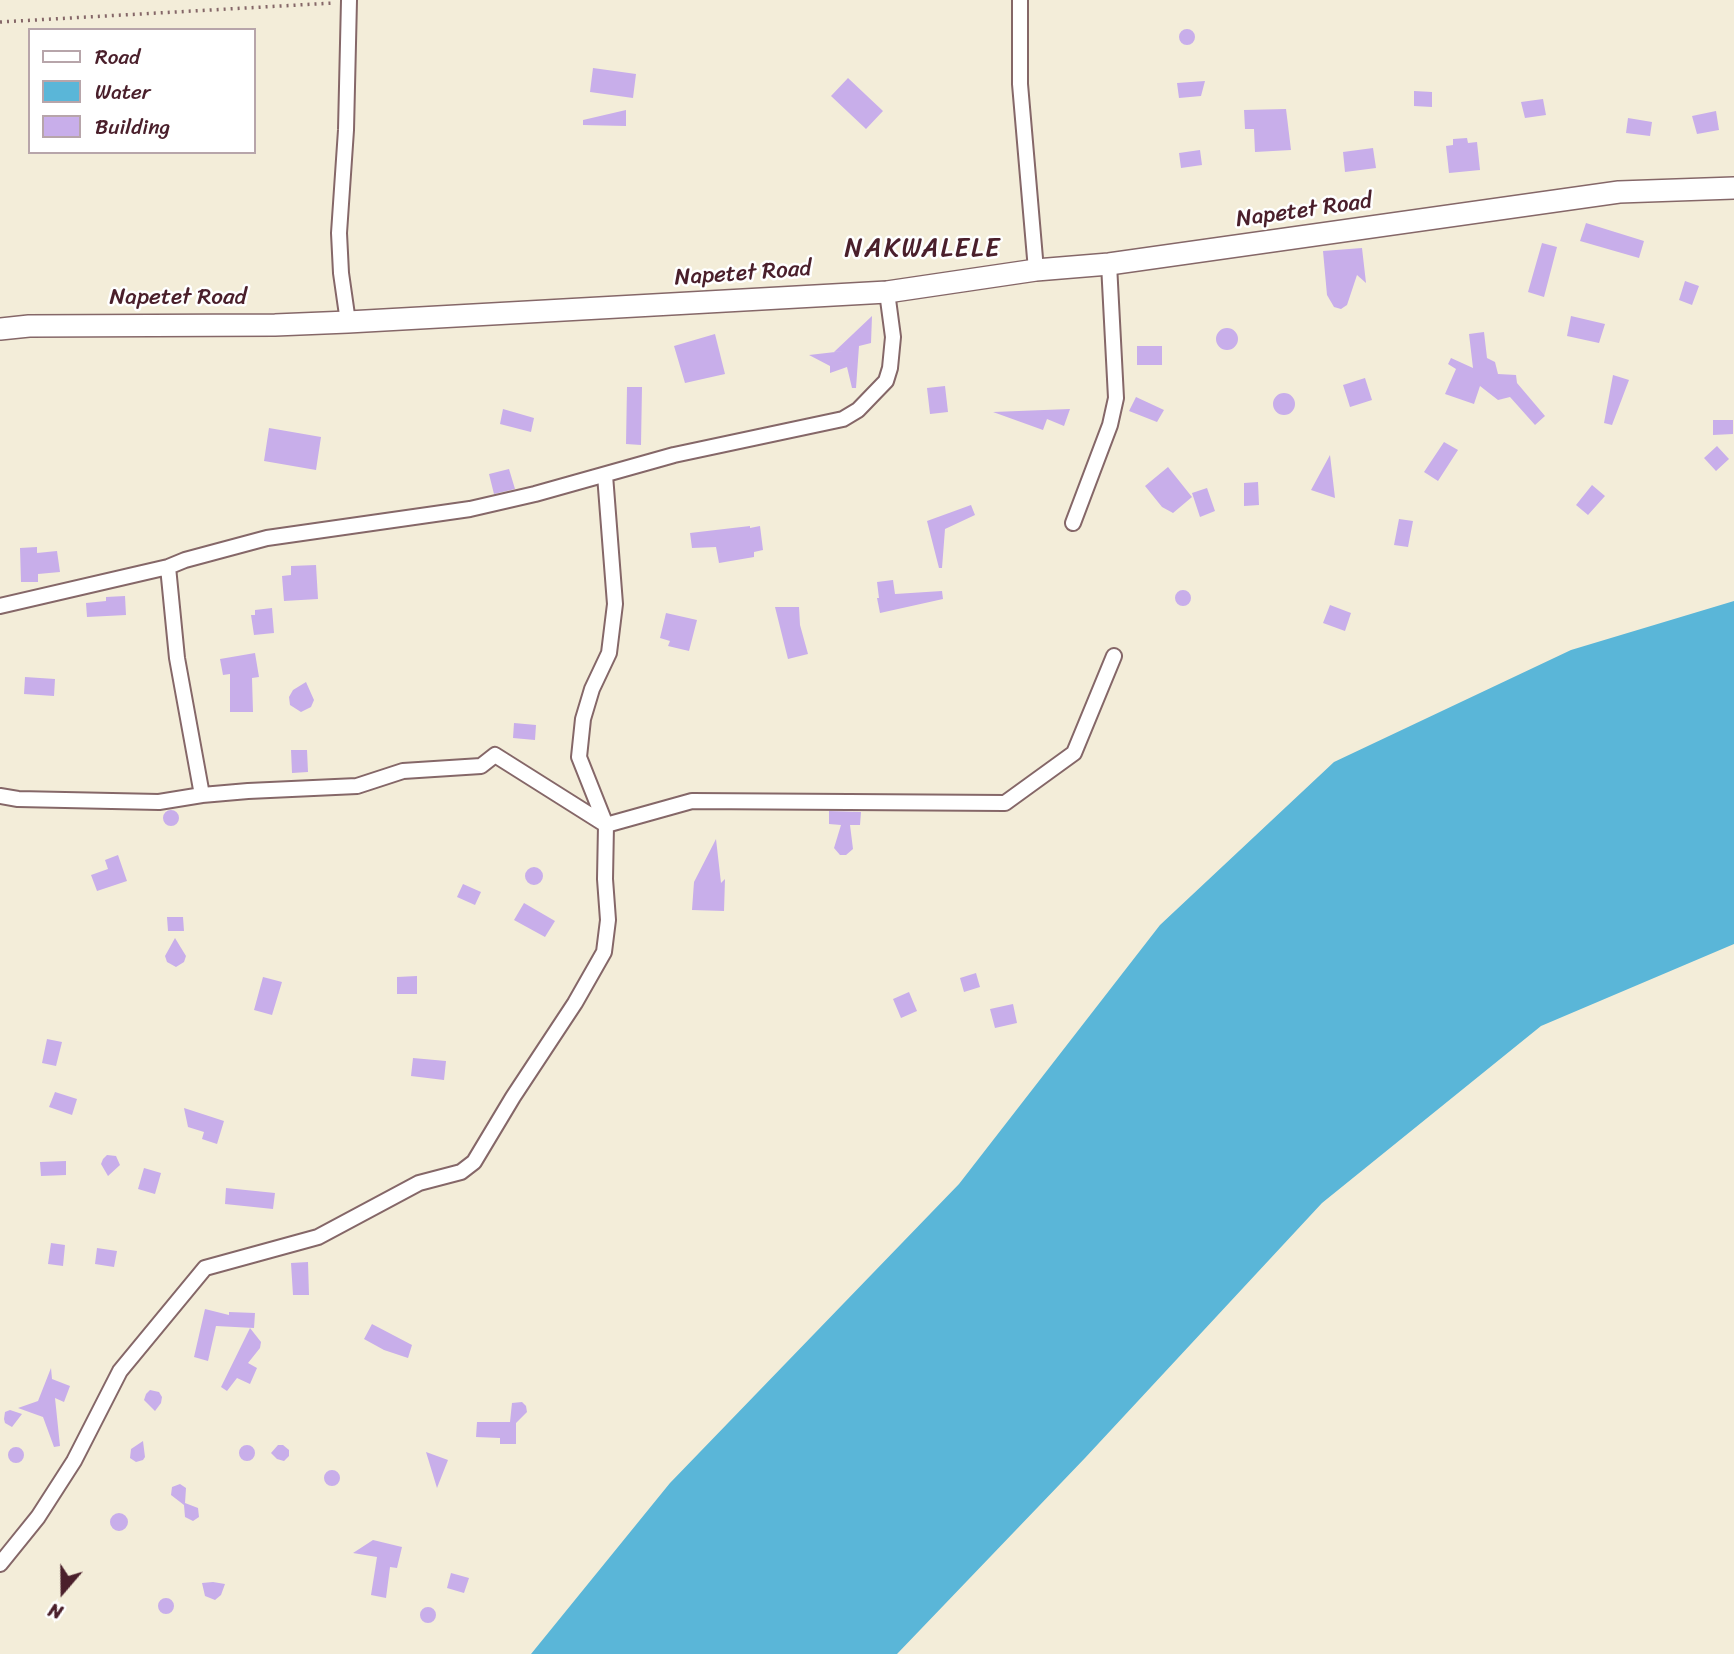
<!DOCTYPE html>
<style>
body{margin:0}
#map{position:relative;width:1734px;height:1654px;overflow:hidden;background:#f3edd9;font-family:Sriracha,sans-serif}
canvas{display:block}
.legend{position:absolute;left:28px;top:28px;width:228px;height:126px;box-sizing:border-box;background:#fff;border:2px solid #b7a5aa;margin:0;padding:9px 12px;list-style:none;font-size:21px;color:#4a1f2b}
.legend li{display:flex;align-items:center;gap:14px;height:35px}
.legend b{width:35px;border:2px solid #b7a5aa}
.north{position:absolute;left:28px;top:1556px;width:70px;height:70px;-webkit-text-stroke:5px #fff;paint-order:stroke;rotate:200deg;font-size:19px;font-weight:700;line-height:28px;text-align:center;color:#4a1f2b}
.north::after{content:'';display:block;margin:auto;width:24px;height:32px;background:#4a1f2b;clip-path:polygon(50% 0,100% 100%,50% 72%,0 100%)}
</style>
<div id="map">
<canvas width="1734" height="1654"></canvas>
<ul class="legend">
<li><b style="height:9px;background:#fff"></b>Road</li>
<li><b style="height:19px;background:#5ab6d8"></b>Water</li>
<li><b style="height:19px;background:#c8aeea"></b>Building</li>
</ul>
<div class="north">N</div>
</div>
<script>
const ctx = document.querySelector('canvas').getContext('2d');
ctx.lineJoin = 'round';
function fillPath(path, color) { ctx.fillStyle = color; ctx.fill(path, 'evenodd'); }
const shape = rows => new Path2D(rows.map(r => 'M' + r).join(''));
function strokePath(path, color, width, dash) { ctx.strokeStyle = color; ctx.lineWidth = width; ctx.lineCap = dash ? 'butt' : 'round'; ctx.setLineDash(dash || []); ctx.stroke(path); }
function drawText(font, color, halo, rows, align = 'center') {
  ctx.font = font + ' Sriracha,sans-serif'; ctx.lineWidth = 5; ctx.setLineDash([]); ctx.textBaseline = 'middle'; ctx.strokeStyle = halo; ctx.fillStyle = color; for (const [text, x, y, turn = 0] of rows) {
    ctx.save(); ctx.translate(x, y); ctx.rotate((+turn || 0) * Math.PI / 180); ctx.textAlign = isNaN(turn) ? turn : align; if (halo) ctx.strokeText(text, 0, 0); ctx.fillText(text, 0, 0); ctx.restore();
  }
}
fillPath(shape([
 [1734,601,1734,944,1541,1026,1322,1203,1085,1458,897,1654,531,1654,670,1483,959,1184,1160,925,1334,762,1571,650]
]), '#5ab6d8');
fillPath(shape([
 '1179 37a8 8 0 1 1 16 0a8 8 0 1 1-16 0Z',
 [593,68,636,74,633,98,590,92],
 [848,78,883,111,866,129,831,96],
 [1205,81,1201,96,1179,98,1177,83],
 [1414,91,1432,92,1432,107,1414,106],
 [1543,99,1546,115,1525,118,1521,102],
 [1286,109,1291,150,1255,152,1254,129,1245,129,1244,110],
 [626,110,626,126,583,125,583,120],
 [1716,111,1719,130,1697,134,1692,116],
 [1628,118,1652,122,1650,136,1626,133],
 [1467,138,1468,143,1477,142,1480,170,1449,173,1446,146,1453,145,1453,139],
 [1373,148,1376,168,1345,172,1343,152],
 [1200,150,1202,165,1181,168,1179,153],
 [1586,223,1644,241,1639,258,1580,241],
 [1542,243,1557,247,1544,297,1528,292],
 [1362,248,1366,283,1357,275,1347,305,1341,309,1334,307,1327,295,1323,251],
 [1685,281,1699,286,1692,305,1679,300],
 [872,316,871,343,859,346,856,388,852,388,847,367,830,373,830,366,809,355,844,351,834,352],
 [1571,316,1605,324,1599,343,1567,336],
 '1216 339a11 11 0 1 1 22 0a11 11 0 1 1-22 0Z',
 [1484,332,1487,358,1495,362,1498,374,1516,375,1517,383,1545,416,1535,425,1510,397,1498,400,1480,386,1474,404,1445,394,1456,369,1448,364,1451,358,1473,368,1469,334],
 [715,334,725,374,685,383,674,346],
 [1137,346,1162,346,1162,365,1137,365],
 [1613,375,1629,380,1612,425,1604,423],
 [1365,378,1372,400,1350,407,1343,385],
 [945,386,948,412,930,414,927,388],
 [627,387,642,387,641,445,626,444],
 '1273 404a11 11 0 1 1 22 0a11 11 0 1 1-22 0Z',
 [1136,397,1164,410,1157,422,1129,411],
 [503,409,534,418,531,432,500,424],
 [1070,409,1064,426,1047,419,1043,430,993,412],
 [1713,420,1733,420,1733,434,1713,435],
 [269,428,321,437,316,470,264,461],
 [1444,442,1458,450,1438,481,1424,472],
 [1717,446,1729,459,1716,471,1704,458],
 [1330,455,1335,498,1311,490],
 [1168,467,1192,497,1173,513,1162,507,1145,486],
 [509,469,515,489,494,494,489,474],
 [1258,482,1259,505,1244,506,1244,483],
 [1592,485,1605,496,1588,515,1576,505],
 [1207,488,1215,511,1200,517,1192,493],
 [971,505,975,515,945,529,942,568,939,568,927,521],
 [1399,519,1413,521,1408,547,1394,545],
 [750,526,750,528,760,526,763,550,754,552,754,557,719,563,716,547,692,548,690,533],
 [37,547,37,553,57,551,60,572,38,574,38,582,21,582,20,548],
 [316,565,318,599,284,601,282,576,291,575,291,566],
 [893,580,895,594,942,591,943,599,880,613,877,598,879,598,877,582],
 '1175 598a8 8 0 1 1 16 0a8 8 0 1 1-16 0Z',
 [125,596,126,615,87,617,86,603,106,601,106,597],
 [1330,605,1351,613,1345,631,1323,623],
 [775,607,799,607,800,625,808,654,788,659],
 [272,608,274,633,254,635,251,615,255,615,255,610],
 [666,613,697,620,689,651,668,646,670,641,660,638],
 [255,653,259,677,252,678,253,712,230,712,230,674,223,675,220,659],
 [25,677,55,679,54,696,24,694],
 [306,682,314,700,311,707,301,712,290,705,289,697,293,690],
 [514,723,536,725,535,740,513,738],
 [291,750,307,750,308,772,292,773],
 '163 818a8 8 0 1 1 16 0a8 8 0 1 1-16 0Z',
 [829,811,861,812,860,825,850,825,853,849,846,855,840,855,834,848,841,825,829,824],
 [716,839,721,883,725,879,724,911,692,910,694,882],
 [118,855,127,881,97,891,91,875,108,869,105,860],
 '525 876a9 9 0 1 1 18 0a9 9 0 1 1-18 0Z',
 [463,884,481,892,475,905,457,897],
 [524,903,555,921,545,937,514,920],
 [167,917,183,917,184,931,168,931],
 [175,938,186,956,184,962,176,967,167,962,165,956],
 [976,973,980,987,964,992,960,978],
 [417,976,417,994,397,994,397,977],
 [263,977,282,982,272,1015,254,1010],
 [909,992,917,1011,901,1018,893,999],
 [1013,1004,1017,1023,995,1028,990,1009],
 [47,1039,62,1042,56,1066,42,1063],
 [413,1058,446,1061,444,1080,411,1076],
 [55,1092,77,1099,72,1115,49,1107],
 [184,1108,224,1121,217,1144,202,1139,204,1132,188,1127],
 [107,1155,116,1156,120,1165,108,1176,101,1164,103,1159],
 [66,1161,66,1175,41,1176,40,1162],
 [144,1168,161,1173,155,1194,138,1189],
 [226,1188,275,1193,273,1209,225,1204],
 [51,1243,65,1245,63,1266,48,1264],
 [97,1248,117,1251,114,1267,95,1264],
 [308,1262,309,1295,293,1295,291,1263],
 [205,1309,229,1315,229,1312,255,1313,254,1328,216,1326,208,1361,194,1357],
 [372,1324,412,1345,408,1358,384,1350,364,1339],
 [250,1328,261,1342,260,1348,248,1363,257,1368,250,1384,237,1378,227,1391,221,1387],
 [51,1368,52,1379,70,1386,64,1402,55,1398,60,1446,54,1447,43,1417,18,1408,38,1401],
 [150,1390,159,1392,162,1397,161,1403,155,1411,144,1400,146,1394],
 [522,1402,526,1406,527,1412,516,1423,516,1444,500,1444,500,1438,476,1437,477,1422,510,1422,512,1403],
 [10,1410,22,1414,12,1427,5,1423,4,1419,5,1412],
 [143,1441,145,1457,143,1460,136,1462,130,1458,131,1449],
 [278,1445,283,1445,289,1450,289,1456,284,1461,277,1459,271,1453],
 '239 1453a8 8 0 1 1 16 0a8 8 0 1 1-16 0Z',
 '8 1455a8 8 0 1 1 16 0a8 8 0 1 1-16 0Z',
 [426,1452,448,1460,437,1488],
 '324 1478a8 8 0 1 1 16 0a8 8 0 1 1-16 0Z',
 [180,1484,186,1488,185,1503,198,1508,199,1517,193,1521,185,1517,184,1505,171,1495,172,1487],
 '110 1522a9 9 0 1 1 18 0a9 9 0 1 1-18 0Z',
 [373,1540,402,1547,397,1568,390,1567,386,1598,371,1595,377,1557,353,1553],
 [451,1573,469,1578,464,1593,447,1588],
 [213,1582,225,1584,221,1595,215,1600,205,1596,202,1583],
 '158 1606a8 8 0 1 1 16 0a8 8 0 1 1-16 0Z',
 '420 1615a8 8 0 1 1 16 0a8 8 0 1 1-16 0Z'
]), '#c8aeea');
const street = shape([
 [1020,0,1020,84,1036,270],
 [348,322,341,273,339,233,346,130,349,0],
 [1073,523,1110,425,1116,398,1109,264],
 [168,567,177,658,202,795],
 [0,606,168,567,185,560,267,538,470,509,535,494,674,455,843,419,858,410,886,381,890,368,893,337,887,292],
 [0,796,18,799,159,802,202,795,248,791,357,786,403,771,481,766,495,755,606,825,692,801,1005,803,1074,753,1114,656],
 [0,1564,38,1517,74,1461,120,1371,205,1268,318,1237,419,1183,461,1172,474,1162,513,1097,575,1003,604,952,608,920,605,879,606,825,579,757,583,719,592,689,609,653,615,604,605,475]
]);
const secondary = shape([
 [0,329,29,326,275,325,348,322,887,292,1036,270,1109,264,1619,192,1734,188]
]);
strokePath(street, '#856768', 18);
strokePath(secondary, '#856768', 24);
strokePath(shape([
 [0,22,333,3]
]), '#856768', 3.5, [2, 5]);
strokePath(street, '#fff', 14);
strokePath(secondary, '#fff', 21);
drawText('23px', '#4a1f2b', '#fff', [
 ["Napetet Road",1304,211,-8],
 ["Napetet Road",743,274,-4],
 ["Napetet Road",178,298]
]);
ctx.letterSpacing = '2px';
drawText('26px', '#4a1f2b', '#fff', [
 ["NAKWALELE",923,249]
]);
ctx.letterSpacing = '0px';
</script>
